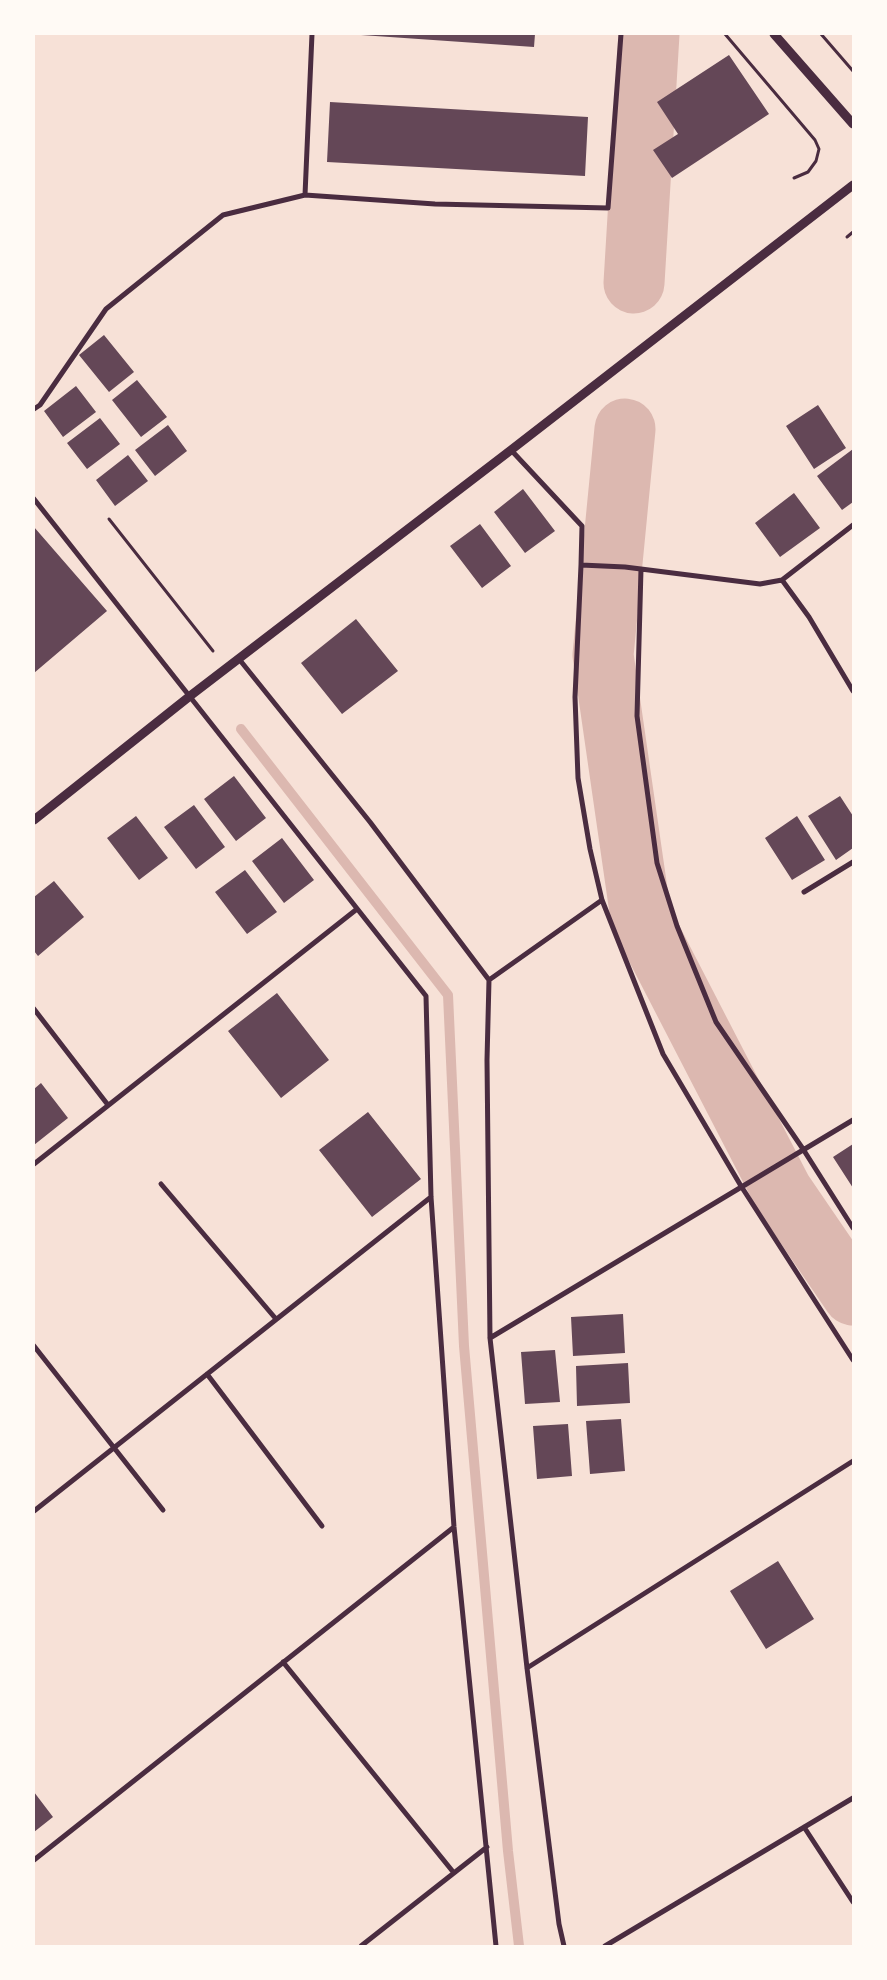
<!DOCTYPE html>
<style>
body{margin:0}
#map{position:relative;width:887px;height:1980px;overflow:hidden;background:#f7e1d7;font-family:Montserrat,sans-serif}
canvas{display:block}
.frame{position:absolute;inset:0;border:35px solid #fffaf5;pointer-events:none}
</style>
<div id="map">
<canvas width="887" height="1980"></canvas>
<div class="frame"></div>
</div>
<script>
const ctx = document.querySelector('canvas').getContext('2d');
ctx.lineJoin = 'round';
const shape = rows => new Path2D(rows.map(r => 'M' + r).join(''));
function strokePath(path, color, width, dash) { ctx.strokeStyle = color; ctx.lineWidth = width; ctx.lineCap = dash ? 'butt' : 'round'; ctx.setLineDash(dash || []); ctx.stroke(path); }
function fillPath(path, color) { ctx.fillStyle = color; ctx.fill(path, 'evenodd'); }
strokePath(shape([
 [241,729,448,995,464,1346,508,1851,519,1946]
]), '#dcb8b0', 10);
strokePath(shape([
 [634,283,649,34],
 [625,429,603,655,641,918,782,1191,853,1295]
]), '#dcb8b0', 61);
fillPath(shape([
 [362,34,535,34,534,47,361,35],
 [729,55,769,114,672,178,653,150,678,134,657,102],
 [330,102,588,117,585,176,327,162],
 [104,335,134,372,109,392,79,355],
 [137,380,167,417,141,437,112,400],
 [76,386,96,412,63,437,44,411],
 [818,405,846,448,814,469,786,426],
 [100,418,120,444,87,469,67,443],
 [168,425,187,451,155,476,135,450],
 [853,449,853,502,842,510,817,476],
 [128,455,148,481,115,506,96,480],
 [523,489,555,531,525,553,494,512],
 [794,493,820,528,780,557,755,523],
 [480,524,511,566,482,588,450,546],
 [34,527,107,611,34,673],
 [356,619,398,671,342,714,301,663],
 [234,776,266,818,236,841,204,799],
 [840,796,853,816,853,848,836,860,808,816],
 [194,805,225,847,196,869,164,827],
 [136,816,168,858,139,880,107,838],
 [797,816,825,860,792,880,765,838],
 [282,838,314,880,284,903,252,861],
 [245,870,277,912,247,934,215,892],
 [54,881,84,917,38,956,34,951,34,897],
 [277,993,329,1060,281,1098,228,1031],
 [41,1083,68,1118,34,1145,34,1089],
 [368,1112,421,1179,372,1217,319,1150],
 [853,1144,853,1188,833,1157],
 [623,1314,625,1353,573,1356,571,1317],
 [555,1350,560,1402,525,1404,521,1352],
 [628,1363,630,1403,577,1406,576,1366],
 [621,1419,625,1471,590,1474,586,1421],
 [568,1424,572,1476,537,1479,533,1426],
 [778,1561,814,1619,766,1649,730,1591],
 [34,1792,53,1817,34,1832]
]), '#644757');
strokePath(shape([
 [725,34,815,140,819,149,816,161,808,172,794,178],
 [821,34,853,71],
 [847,237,853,232],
 [109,519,213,651]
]), '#4a2c40', 3);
strokePath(shape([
 [305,195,312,34],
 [34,409,40,405,106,309,223,215,305,195,435,204,608,208,621,34],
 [511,450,582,526,581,565,625,567,760,584,782,580,853,525],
 [34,499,426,996,431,1197,454,1527,496,1946],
 [581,565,575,697,578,778,590,849,602,900,663,1054,741,1186,853,1360],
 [641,569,637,716,657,863,677,926,716,1022,803,1149,853,1228],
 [782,580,809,617,853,691],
 [239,659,370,822,489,980,487,1060,490,1338,527,1668,559,1924,564,1946],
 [804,892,853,862],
 [489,980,602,900],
 [34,1009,108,1105],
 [34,1164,357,909],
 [161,1184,276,1319],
 [490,1338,853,1120],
 [34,1346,163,1510],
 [207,1374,322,1526],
 [34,1511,431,1197],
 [283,1662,454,1873],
 [527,1668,853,1461],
 [804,1827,853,1902],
 [34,1860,454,1527],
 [361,1946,487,1847],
 [605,1946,853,1798]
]), '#4a2c40', 5);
strokePath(shape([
 [774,34,853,124],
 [34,820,190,696,511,450,853,185]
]), '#4a2c40', 9);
</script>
